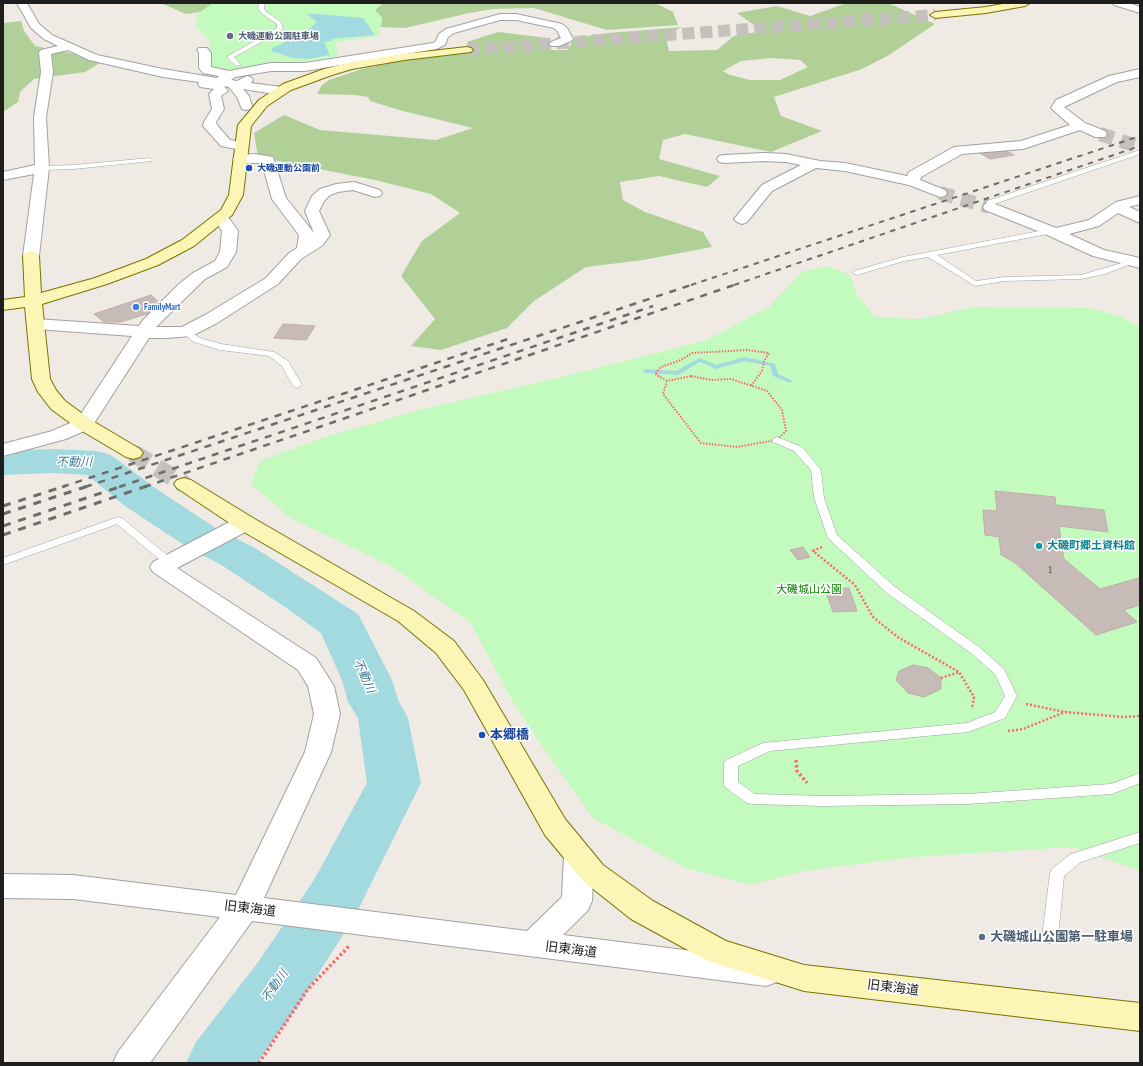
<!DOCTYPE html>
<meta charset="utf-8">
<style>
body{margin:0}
#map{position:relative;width:1143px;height:1066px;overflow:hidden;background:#efeae4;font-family:"PT Sans Narrow",sans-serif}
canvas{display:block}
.frame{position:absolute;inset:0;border:4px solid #1e1e1e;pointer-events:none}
</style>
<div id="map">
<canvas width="1143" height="1066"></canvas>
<div class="frame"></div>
</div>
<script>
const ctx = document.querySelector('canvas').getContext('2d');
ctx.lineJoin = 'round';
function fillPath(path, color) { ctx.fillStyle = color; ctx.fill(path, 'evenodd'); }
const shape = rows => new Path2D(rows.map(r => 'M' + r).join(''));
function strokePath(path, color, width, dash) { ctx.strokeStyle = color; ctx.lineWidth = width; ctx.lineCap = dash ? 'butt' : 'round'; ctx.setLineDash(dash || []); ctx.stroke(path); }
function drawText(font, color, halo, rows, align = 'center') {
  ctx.font = font + ' "PT Sans Narrow","Noto Sans JP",sans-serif'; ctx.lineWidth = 3; ctx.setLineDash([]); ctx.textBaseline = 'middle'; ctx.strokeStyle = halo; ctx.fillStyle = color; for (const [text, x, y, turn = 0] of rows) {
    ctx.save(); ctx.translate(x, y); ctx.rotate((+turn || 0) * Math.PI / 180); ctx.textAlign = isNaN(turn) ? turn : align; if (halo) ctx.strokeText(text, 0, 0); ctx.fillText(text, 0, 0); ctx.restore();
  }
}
fillPath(shape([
 [161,3,232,3,212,4,200,12,186,14],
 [383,3,655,3,673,12,678,25,607,30,534,8,493,9,469,13,405,28,381,27,382,18,375,10],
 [847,3,888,3,935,24,889,55,862,69,774,97,781,116,822,131,771,152,685,134,663,140,659,159,720,176,707,187,659,176,620,182,623,200,645,212,703,232,712,247,643,260,586,267,534,301,507,328,441,350,411,346,435,319,401,276,422,241,460,213,431,194,375,180,258,157,254,133,284,115,320,130,436,140,473,128,403,111,370,101,368,97,356,95,317,94,322,85,329,80,362,69,404,60,472,52,467,42,498,32,547,38,547,50,568,50,574,38,608,33,683,27,670,32,667,42,669,51,717,50,734,36,762,31,737,13,777,6,810,16],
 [772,58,800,60,808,67,780,80,750,80,730,75,723,71,741,61],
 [21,21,24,31,35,46,75,54,100,63,85,72,34,79,20,92,18,102,3,112,3,23]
]), '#b0d097');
fillPath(shape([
 [232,3,383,3,375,10,382,18,379,36,337,42,336,48,339,56,234,72,209,70,209,40,195,26,198,20,195,16,212,4],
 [827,266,850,275,858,296,875,317,921,319,973,307,1089,308,1122,317,1140,327,1140,871,1073,847,914,857,804,871,750,885,686,868,593,818,555,765,513,702,470,622,389,565,292,519,251,484,260,461,328,436,423,409,562,377,707,340,769,307,803,271]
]), '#c3fbbf');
fillPath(shape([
 [307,14,318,14,363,18,375,35,331,39,332,41,324,42,330,55,307,59,293,58,271,51,272,48,303,34,317,22]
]), '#a3dadf');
fillPath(shape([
 [745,357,775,364,778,374,793,381,790,383,773,376,770,366,745,361,716,369,700,362,678,375,646,373,643,371,646,369,677,371,686,365,700,358,716,365,745,357]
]), '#a3dadf');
fillPath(shape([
 [51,449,97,451,111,455,155,488,214,527,255,548,358,614,392,680,398,700,408,718,421,783,356,914,300,1003,257,1063,186,1063,196,1042,256,965,314,880,367,783,358,718,348,702,342,680,321,633,285,607,223,566,184,545,125,506,87,475,51,473,3,475,3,451,51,449]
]), '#a3dadf');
const building = shape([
 [1003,149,1014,155,990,159,978,152,1003,149],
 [151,295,160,303,156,311,121,322,104,322,94,314,151,295],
 [283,324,315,326,306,340,274,338,283,324],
 [995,491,1055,497,1056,505,1104,510,1108,532,1059,526,1064,559,1100,589,1139,578,1140,579,1140,605,1124,610,1137,622,1096,635,1014,562,1001,555,999,537,985,535,983,510,997,511,995,491],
 [803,547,810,557,798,560,790,550,803,547],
 [849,588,857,611,833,612,825,589,849,588],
 [913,665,928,668,941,678,941,689,924,697,908,693,896,680,899,671,913,665]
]);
fillPath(building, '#c7bbb7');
strokePath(building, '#c2aea6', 1);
strokePath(shape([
 [1100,134,1140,147],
 [940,193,990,207]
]), '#c5c1bc', 14, [14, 8]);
strokePath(shape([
 [467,50,935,15]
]), '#c5c1bc', 12, [12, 6]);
strokePath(shape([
 [133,453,184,484]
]), '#c5c1bc', 18, [18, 10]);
const lane = shape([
 [259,3,265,3,264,8,265,11,281,22,283,28,280,32,234,57,241,65,236,66,228,58,228,56,277,28,277,24,261,13,258,8,259,3],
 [1140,150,1140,154,994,204,993,209,990,209,986,207,987,201,1140,150],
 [150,158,152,159,152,161,74,169,42,170,39,168,42,166,74,165,150,158],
 [1050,229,1054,231,1053,233,937,255,976,281,1004,277,1081,275,1132,260,1136,262,1105,274,1081,279,1004,281,975,286,928,257,904,261,857,275,853,273,854,271,903,257,1050,229],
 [186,329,200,338,221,344,274,352,288,361,302,385,297,388,294,387,281,365,269,356,220,350,194,342,182,332,186,329],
 [777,437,802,447,821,470,824,498,837,535,895,587,979,647,1004,669,1017,696,1005,718,968,732,770,751,738,766,738,782,755,794,823,796,967,794,1111,784,1140,773,1140,783,1112,794,967,804,823,806,752,804,747,803,726,788,724,784,724,763,726,760,763,743,967,723,995,712,1005,696,995,674,971,653,887,593,828,538,814,498,811,470,794,451,773,442,772,440,777,437],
 [118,517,122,518,174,561,176,563,174,565,166,565,117,524,3,565,3,558,118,517],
 [1140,832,1140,843,1081,862,1064,876,1058,937,1055,942,1050,943,1045,942,1042,937,1050,873,1052,869,1071,854,1140,832]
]);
const street = shape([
 [17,3,27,3,39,24,52,35,97,55,163,69,217,78,219,76,203,73,199,68,199,53,197,50,199,48,207,48,211,53,211,67,229,71,271,63,305,63,433,43,436,41,439,34,446,29,500,14,516,14,562,24,567,28,573,39,571,41,559,46,551,46,549,44,551,42,561,38,558,32,554,28,516,20,500,20,454,33,448,37,445,45,436,49,305,71,271,71,235,77,231,80,237,81,247,76,251,77,253,80,251,83,281,87,285,88,287,91,285,94,281,95,243,89,249,96,252,106,250,109,246,110,242,109,237,97,229,87,224,86,228,91,221,96,224,109,216,122,217,125,230,140,246,143,248,146,246,149,241,150,221,146,203,126,204,122,212,109,209,94,214,89,200,87,198,84,199,82,163,77,89,60,68,50,51,54,53,72,46,117,49,168,39,256,37,259,31,261,25,259,23,256,34,174,3,180,3,172,35,165,34,117,41,72,39,52,41,50,58,46,44,39,31,28,17,3],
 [1113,3,1129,3,1140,7,1140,13,1114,5,1113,3],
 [1140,69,1140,77,1117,82,1064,107,1085,123,1105,131,1107,134,1105,137,1095,137,1080,130,1023,149,962,154,921,177,920,180,945,190,947,193,945,196,940,197,909,185,845,171,816,168,772,191,747,222,742,224,737,222,734,219,762,185,801,165,786,162,764,161,724,163,719,162,717,159,719,156,724,155,764,153,786,154,820,161,845,163,907,176,909,172,954,147,1021,141,1070,125,1051,108,1056,100,1109,76,1140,69],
 [255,154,273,157,286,198,314,233,305,211,312,196,320,189,336,184,354,182,380,190,382,193,380,196,375,197,353,190,338,192,330,195,324,201,319,211,330,235,323,245,301,259,278,284,217,323,192,336,165,338,149,338,91,428,66,439,3,456,3,444,52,431,77,420,132,336,36,329,30,328,27,324,30,320,36,319,139,326,143,320,179,284,193,273,215,261,220,252,222,231,213,217,216,214,221,212,226,214,238,231,236,252,227,267,205,279,156,327,182,327,205,315,266,278,289,253,297,248,299,235,272,199,262,163,240,163,235,162,233,159,235,156,240,155,255,154],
 [1140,196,1140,204,1129,207,1140,212,1140,223,1118,213,1099,226,1069,234,1104,250,1140,258,1140,268,1093,256,1045,234,985,210,983,207,985,204,990,203,995,204,1056,228,1089,220,1116,202,1140,196],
 [245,516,253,518,256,523,253,528,177,568,316,658,334,686,340,714,331,752,264,898,527,931,562,897,564,856,569,848,579,845,589,848,594,856,592,901,588,910,563,935,766,960,777,964,782,973,777,982,766,986,252,921,150,1063,113,1063,118,1052,220,917,73,899,3,898,3,874,73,875,236,895,305,752,314,714,308,686,298,670,153,572,150,567,153,562,237,518,245,516]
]);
const secondary = shape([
 [1008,3,1030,3,1025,6,986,13,935,18,930,15,935,12,986,7,1008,3],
 [467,47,471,48,473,50,471,52,404,60,352,69,332,75,291,90,267,106,251,126,243,195,232,215,194,246,158,265,107,284,42,304,50,379,56,390,65,401,91,420,140,449,143,453,140,457,133,459,126,457,77,428,51,409,38,392,32,379,25,307,3,310,3,300,25,297,23,256,25,253,31,251,37,253,39,256,41,293,95,278,146,259,182,240,221,210,229,195,238,125,259,100,283,84,324,69,352,62,404,54,467,47],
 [184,478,191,480,253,518,414,611,454,641,483,680,565,819,603,865,653,901,726,941,804,965,1140,1003,1140,1031,804,991,706,960,631,919,583,881,545,835,464,690,436,653,398,621,237,528,177,488,174,484,177,480,184,478]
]);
strokePath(lane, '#a2a2a2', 1);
strokePath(street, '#a2a2a2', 2);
strokePath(secondary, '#797401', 2);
strokePath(shape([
 [691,376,711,380,731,379,767,391,782,410,786,431,777,440,737,447,701,443,663,394,667,381,691,376],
 [667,381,655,374,661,367,681,360,692,353,747,350,769,353,764,361,762,371,751,386]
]), '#fe666d', 2, [1.5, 1.5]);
strokePath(shape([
 [822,547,813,551,855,585,873,617,899,638,959,672,974,697,972,709],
 [941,678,959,672],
 [1026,704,1065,712,1123,717,1140,716],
 [1008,731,1023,729,1065,712]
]), '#fe666d', 2.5, [2, 2]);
strokePath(shape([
 [796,760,797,771,807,783],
 [259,1063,308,989,350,945]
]), '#fe666d', 3.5, [2.5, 2.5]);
fillPath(lane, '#fff');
fillPath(street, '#fff');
fillPath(secondary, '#fbf5b6');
strokePath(shape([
 [691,285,1140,136],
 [734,285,1140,146]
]), '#6c6c6c', 2, [5.5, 5.5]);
strokePath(shape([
 [62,487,508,339],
 [85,487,694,284],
 [119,487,653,306],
 [144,487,737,284]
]), '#6c6c6c', 2.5, [7, 7]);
strokePath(shape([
 [3,506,65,486],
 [3,514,88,486],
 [3,526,122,486],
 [3,535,147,486]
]), '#6c6c6c', 3, [8, 8]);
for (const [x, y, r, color] of [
 [230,36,4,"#5c6f8a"],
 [249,168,4,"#1a4fb4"],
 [136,307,4,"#3f7fe0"],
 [1039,546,4,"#0f9aa8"],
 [482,735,4,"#1a4fb4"],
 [982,937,4,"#5c6f8a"]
]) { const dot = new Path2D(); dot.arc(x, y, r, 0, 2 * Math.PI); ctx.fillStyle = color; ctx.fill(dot); strokePath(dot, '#fff', 1.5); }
drawText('bold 9px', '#4e5e75', '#fff', [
 ["大磯運動公園駐車場",238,36]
], 'left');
drawText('bold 9px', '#164399', '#fff', [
 ["大磯運動公園前",257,168]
], 'left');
drawText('bold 9px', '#366cbe', '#fff', [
 ["FamilyMart",144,307]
], 'left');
drawText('9px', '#484544', null, [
 ["1",1050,570]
]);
drawText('bold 11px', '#0d838f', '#fff', [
 ["大磯町郷土資料館",1047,546]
], 'left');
drawText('11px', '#108108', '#fff', [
 ["大磯城山公園",809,590]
]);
drawText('italic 12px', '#3f7a99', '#fff', [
 ["不動川",74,463],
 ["不動川",364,676,66],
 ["不動川",275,986,-55]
]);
drawText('bold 13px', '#164399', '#fff', [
 ["本郷橋",490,735]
], 'left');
drawText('13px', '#1e1e1e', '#fff', [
 ["旧東海道",250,909,7],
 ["旧東海道",571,950,7],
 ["旧東海道",893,988,7]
]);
drawText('bold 13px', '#4e5e75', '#fff', [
 ["大磯城山公園第一駐車場",990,937]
], 'left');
</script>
